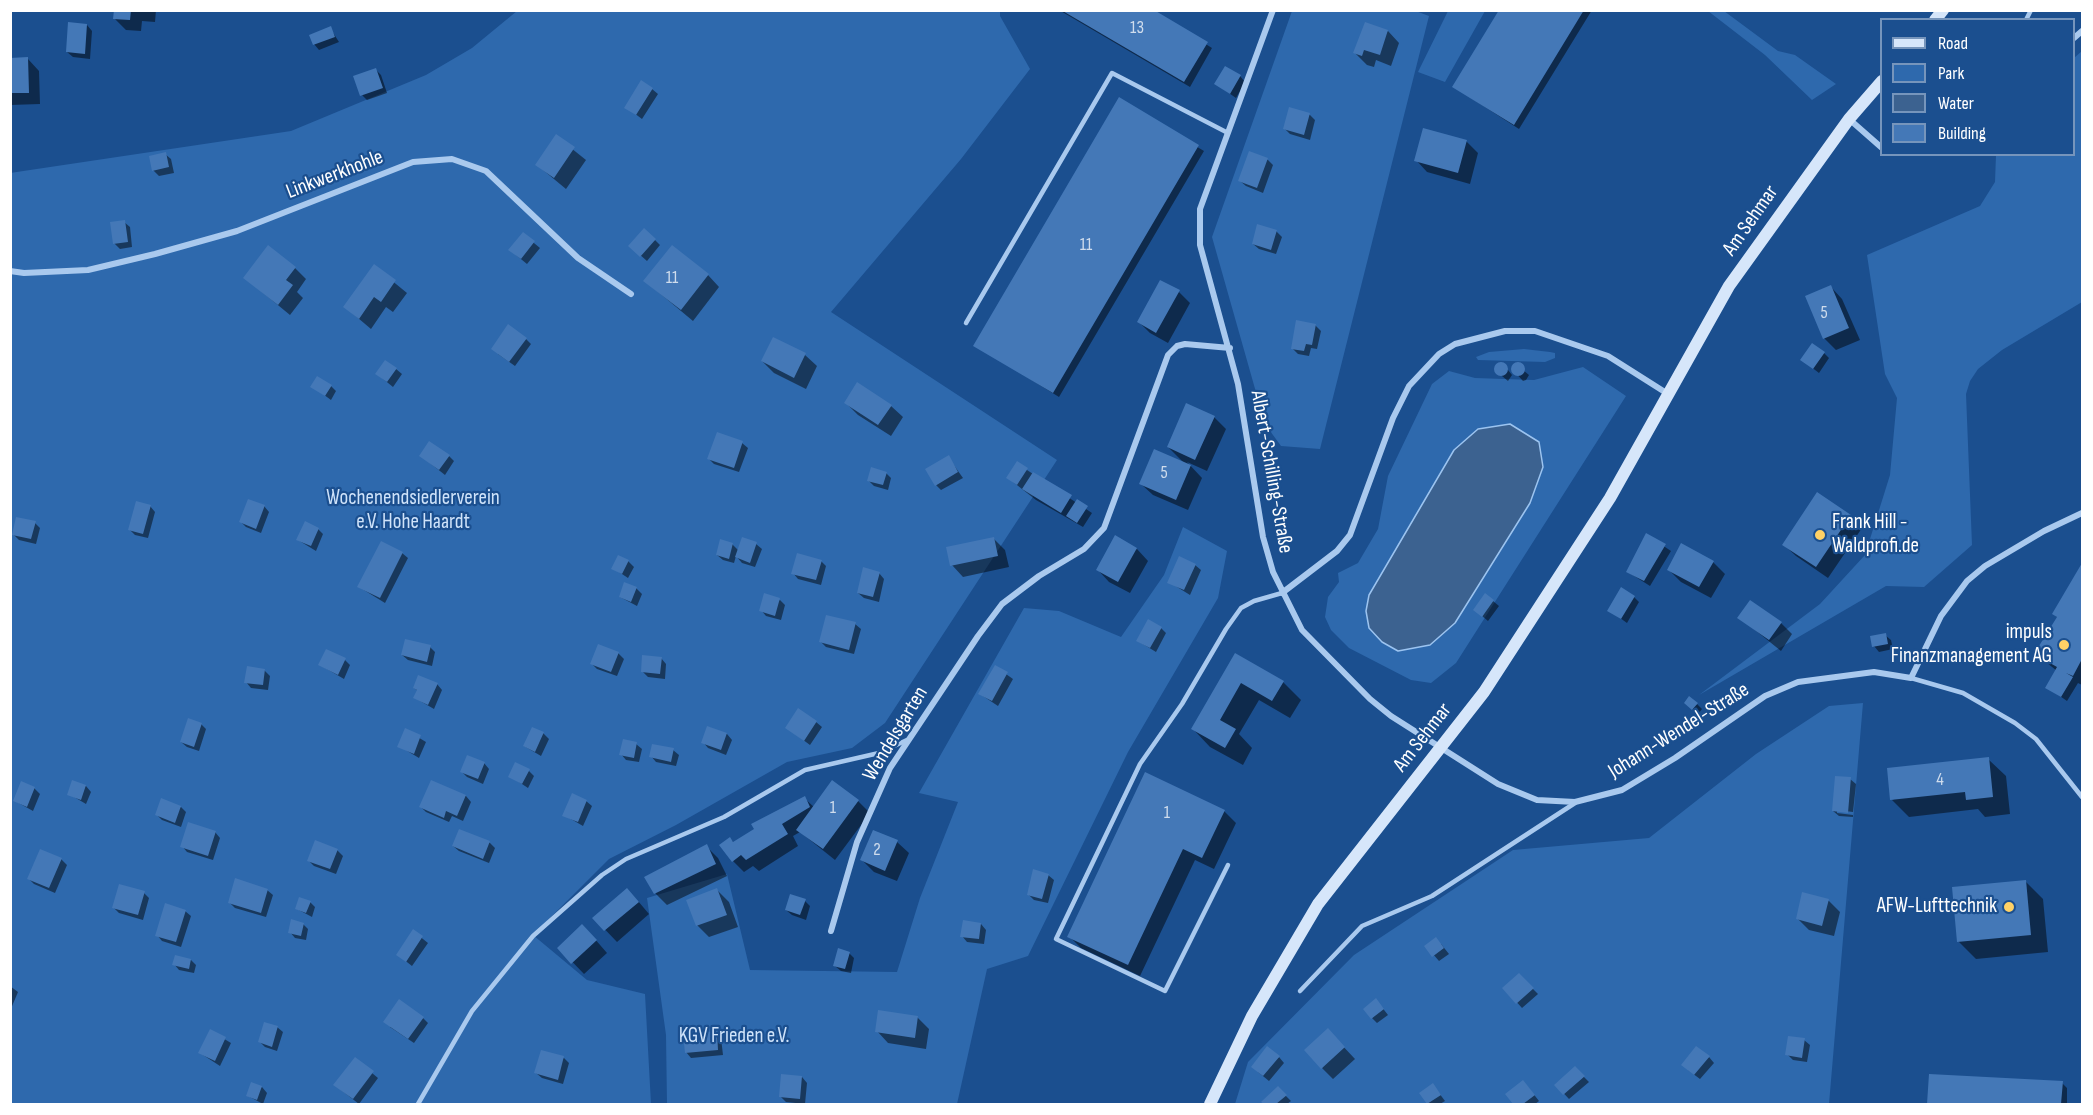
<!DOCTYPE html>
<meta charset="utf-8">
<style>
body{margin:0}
#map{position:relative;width:2093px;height:1115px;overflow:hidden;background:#1b4f8f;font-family:"Sofia Sans Condensed",sans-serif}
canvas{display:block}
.frame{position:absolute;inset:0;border:12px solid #fff;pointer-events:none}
.legend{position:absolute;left:1880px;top:18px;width:195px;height:138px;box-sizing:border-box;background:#1b4f8f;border:2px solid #7695bc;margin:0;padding:8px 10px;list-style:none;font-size:18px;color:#fff}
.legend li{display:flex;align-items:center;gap:12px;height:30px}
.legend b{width:30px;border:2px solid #7695bc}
</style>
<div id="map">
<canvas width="2093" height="1115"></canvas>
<div class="frame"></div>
<ul class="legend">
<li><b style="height:8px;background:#d6e6fa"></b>Road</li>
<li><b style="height:16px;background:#2e69ad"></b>Park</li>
<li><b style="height:16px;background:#3c6290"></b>Water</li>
<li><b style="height:16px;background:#4478b7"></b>Building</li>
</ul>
</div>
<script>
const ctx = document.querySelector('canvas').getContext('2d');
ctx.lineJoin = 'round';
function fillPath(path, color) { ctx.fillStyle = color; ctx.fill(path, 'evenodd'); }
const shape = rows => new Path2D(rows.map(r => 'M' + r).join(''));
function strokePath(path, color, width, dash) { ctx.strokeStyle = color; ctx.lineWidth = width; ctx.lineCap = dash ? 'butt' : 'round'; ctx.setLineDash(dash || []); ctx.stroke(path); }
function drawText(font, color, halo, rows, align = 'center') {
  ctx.font = font + ' "Sofia Sans Condensed",sans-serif'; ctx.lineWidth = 4.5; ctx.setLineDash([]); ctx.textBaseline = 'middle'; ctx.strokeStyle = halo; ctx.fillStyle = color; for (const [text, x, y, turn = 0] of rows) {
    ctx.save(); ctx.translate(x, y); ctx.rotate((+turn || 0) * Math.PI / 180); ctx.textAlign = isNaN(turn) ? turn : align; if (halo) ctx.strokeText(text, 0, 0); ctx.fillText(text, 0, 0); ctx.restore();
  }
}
fillPath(shape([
 [1413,10,1429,16,1320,449,1281,446,1265,424,1212,237,1292,11],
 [517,11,1000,11,1000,16,1030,69,961,159,831,312,1057,460,885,723,852,748,787,762,676,825,609,859,533,935,587,980,645,994,651,1104,11,1104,10,173,291,131,426,75,472,48],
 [1448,11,1485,11,1445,82,1418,72],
 [1708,11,1724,11,1778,51,1795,55,1836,84,1812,100,1765,55],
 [2082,51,2082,302,2002,350,1978,369,1970,381,1966,394,1972,545,1924,587,1886,586,1699,695,1820,604,1865,555,1890,475,1897,398,1885,374,1867,255,1980,206,1995,182,1996,155,2074,154,2074,58],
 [1524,349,1550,352,1555,353,1555,358,1545,362,1478,360,1476,357,1489,352],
 [1583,367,1626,396,1456,663,1431,683,1411,680,1349,648,1331,630,1325,617,1328,597,1339,582,1338,573,1358,563,1378,529,1388,476,1432,384,1449,371,1475,378,1534,380],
 [1183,527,1227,551,1218,598,1128,752,1028,956,987,969,957,1104,667,1104,666,1035,647,898,727,874,750,970,897,972,920,898,958,802,919,793,1024,608,1059,611,1121,637,1164,575],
 [1863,703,1829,1104,1235,1104,1248,1062,1354,955,1513,850,1649,838,1756,754,1829,706]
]), '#2e69ad');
const water = shape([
 [1510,424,1539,442,1543,467,1530,503,1455,623,1430,645,1398,651,1382,642,1369,628,1366,611,1369,595,1454,450,1478,429,1510,424]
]);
fillPath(water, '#3c6290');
strokePath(water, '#9cc4f0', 1.5);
fillPath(shape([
 [115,10,156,10,155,22,142,21,141,31,126,30,115,19],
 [1059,10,1151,10,1212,48,1190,87],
 [1501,10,1592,10,1519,129,1454,87],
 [87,25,92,31,90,59,73,57,67,52],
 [330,28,339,42,319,50,314,44],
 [1388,31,1399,43,1391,66,1376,60,1374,67,1367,65,1355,53],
 [10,59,28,59,39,71,40,104,10,105],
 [375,69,381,75,387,93,367,100,362,95],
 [1240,76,1245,82,1236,98,1216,84],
 [652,89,658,94,642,119,626,107],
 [1119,100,1204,151,1059,397,975,345],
 [1290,109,1310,115,1315,120,1310,140,1290,134,1285,129],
 [556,136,586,160,566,189,537,165],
 [1466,141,1478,153,1470,184,1427,172,1416,160],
 [1250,153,1268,160,1273,165,1263,193,1246,186,1240,181],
 [165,154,171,159,174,173,159,176,153,170],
 [124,222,130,227,132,247,120,249,114,243],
 [1276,231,1282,237,1276,254,1259,249,1253,244],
 [523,234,540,248,527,264,516,255],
 [655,240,660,245,647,261,630,246],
 [374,266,407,293,393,312,386,307,371,329,345,307],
 [295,268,306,279,297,292,303,298,290,315,245,278],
 [708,275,719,287,693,321,645,281],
 [1831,287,1842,299,1860,340,1836,350,1824,338],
 [1179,292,1190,303,1168,343,1150,333,1138,321],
 [1315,325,1321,331,1317,349,1311,348,1309,356,1298,354,1292,348],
 [526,339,531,344,515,366,498,354],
 [1824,353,1829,358,1819,373,1802,360],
 [805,355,817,366,806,389,774,373,762,361],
 [1504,365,1512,375,1508,381,1496,371,1498,366],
 [1517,365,1529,375,1526,380,1523,381,1513,370],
 [396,369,402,374,393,387,377,374],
 [312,386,331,386,336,391,331,400],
 [846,403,891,406,903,417,891,436,858,415],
 [1214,417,1226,429,1207,471,1187,462,1202,478,1188,510,1153,495,1141,484,1184,463,1168,447],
 [742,443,748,448,739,472,714,464,709,459],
 [421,456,449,456,454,461,445,475],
 [948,457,963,478,941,490,936,485],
 [1027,470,1092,513,1083,527,1036,500,1008,478],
 [886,473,891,478,888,490,874,486,868,480],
 [1818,495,1850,517,1862,528,1828,578,1796,556,1784,545],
 [150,506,155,512,148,538,135,535,129,529],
 [264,506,269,512,261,533,246,527,241,522],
 [35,523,40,528,36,544,19,540,13,534],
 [318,529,323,534,316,551,298,540],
 [1647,535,1671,551,1650,586,1628,572],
 [993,538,1005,550,1009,567,963,577,952,565],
 [732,544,739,551,756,544,762,549,755,567,742,563,736,556,734,563,723,560,717,555],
 [1137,549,1148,561,1130,593,1109,582,1098,570],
 [402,553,408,558,385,603,359,587],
 [628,561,634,567,628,578,613,568],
 [821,561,826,566,821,585,798,579,793,573],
 [1713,562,1725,574,1711,598,1681,582,1669,570],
 [1195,565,1201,570,1190,595,1169,582],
 [2082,566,2082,685,2078,683,2067,701,2047,687,2057,671,2036,654,2058,618,2054,614],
 [879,573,884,579,879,602,864,598,858,593],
 [636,588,642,594,637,606,620,597],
 [1634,597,1639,602,1627,623,1609,610],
 [780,600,785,605,781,620,766,616,761,610],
 [1493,601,1499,606,1488,621,1475,610],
 [1739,617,1781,623,1792,634,1781,651],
 [855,624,861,629,854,654,826,647,821,642],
 [1161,628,1166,633,1156,652,1138,641],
 [1885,635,1891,640,1893,649,1879,652,1874,646],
 [430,647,435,652,432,666,408,660,402,655],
 [618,653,624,659,617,676,597,669,592,664],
 [1235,655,1283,682,1301,700,1290,718,1259,700,1239,734,1252,748,1243,765,1210,747,1193,729],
 [661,658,666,664,665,679,648,677,643,672],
 [345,660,350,665,344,679,320,665],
 [996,667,1013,679,998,706,980,694],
 [264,670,270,676,268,690,251,688,246,682],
 [437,684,442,690,434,709,415,698,418,691,414,688],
 [1697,704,1702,709,1698,714,1691,708],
 [816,722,822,727,810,745,787,728],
 [201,724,206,729,199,751,187,747,181,742],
 [708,727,727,734,732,740,726,755,708,748,703,742],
 [406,730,426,742,419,758,399,746],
 [543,733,549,739,541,756,524,746],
 [636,744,642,749,639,762,626,760,621,754],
 [673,750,679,755,676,766,656,762,651,756],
 [1988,759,2006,776,2010,814,1985,817,1978,809,1909,817,1892,800],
 [484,763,489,769,483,784,467,777,462,772],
 [529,771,534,776,528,788,510,776],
 [1850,779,1856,784,1853,812,1837,810,1837,813,1853,815,1853,817,1839,816,1833,811],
 [432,782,466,796,471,802,463,821,452,816,449,822,426,812,421,807],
 [86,786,91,792,86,804,69,794],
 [34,788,40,794,33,811,15,801],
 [804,798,814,807,858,801,870,813,835,860,800,832,793,836,798,846,759,871,753,866,744,872,733,861,730,839,734,843],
 [586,801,592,806,583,826,564,815],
 [181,807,186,812,181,827,162,820,157,815],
 [1224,811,1236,823,1214,869,1195,860,1140,976,1081,948,1069,936],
 [460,831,490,843,495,848,489,863,459,851,453,846],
 [215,832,220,838,213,860,187,852,182,846],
 [897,842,909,853,897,881,874,872,862,860],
 [706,846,718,858,727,876,667,905,656,894,646,877],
 [337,850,343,856,336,874,314,866,309,861],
 [61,859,67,865,55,893,34,884,29,879],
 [1048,875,1054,880,1048,903,1034,900,1028,894],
 [2025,881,2043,899,2048,952,1976,959,1958,941],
 [267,890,273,895,266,917,235,908,229,902],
 [717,890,729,902,738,927,709,937,697,925],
 [144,893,149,898,143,920,119,913,114,908],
 [1803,894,1829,901,1840,912,1834,936,1809,930,1797,918],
 [638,901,649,914,617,942,594,918],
 [805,901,810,906,806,920,792,915,786,910],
 [310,902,315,907,312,917,297,909],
 [185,911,191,916,181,947,162,941,157,935],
 [303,924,308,929,306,940,295,938,290,932],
 [981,924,986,930,984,944,967,942,962,936],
 [413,931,428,943,412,966,398,955],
 [594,938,607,953,584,974,559,948],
 [1441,944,1449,954,1439,961,1426,946],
 [849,953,854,958,851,973,841,971,835,966],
 [191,960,196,965,194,973,179,970,174,964],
 [1519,975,1538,994,1522,1008,1504,988],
 [10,986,18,992,10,1011],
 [1381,1006,1388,1015,1377,1023,1372,1018],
 [917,1017,929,1029,926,1049,888,1043,877,1031],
 [423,1018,428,1023,414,1043,390,1027],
 [277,1027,283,1032,277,1051,265,1047,260,1042],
 [211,1031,231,1043,220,1066,200,1053],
 [716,1033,721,1038,723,1055,691,1058,686,1052],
 [1804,1040,1810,1045,1807,1062,1793,1060,1787,1054],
 [1339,1042,1355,1059,1333,1079,1322,1068],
 [1279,1057,1284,1063,1269,1081,1258,1072],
 [1709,1057,1714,1063,1700,1079,1688,1070],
 [564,1058,569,1063,563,1084,542,1078,536,1073],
 [355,1059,378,1078,359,1104,341,1090],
 [1575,1068,1589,1082,1569,1099,1556,1085],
 [1931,1076,2062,1083,2067,1088,2067,1104,1929,1104],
 [802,1077,807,1083,805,1104,786,1102,781,1097],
 [1433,1085,1445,1101,1440,1104,1429,1104,1421,1093],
 [262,1087,267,1093,263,1104,248,1096],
 [1528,1087,1539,1101,1535,1104,1515,1104,1507,1094],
 [1278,1088,1291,1101,1287,1104,1266,1104,1263,1102]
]), '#0007');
fillPath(shape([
 [114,10,131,10,130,20,113,19],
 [1061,10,1154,10,1208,42,1184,82],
 [1499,10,1584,10,1514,125,1452,87],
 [68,22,87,24,85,54,66,52],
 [1365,22,1388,30,1380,55,1364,50,1362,56,1353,53],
 [331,26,335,37,313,45,309,35],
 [28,57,29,93,10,93,10,58],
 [1225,66,1241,75,1230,94,1214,84],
 [376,68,383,88,360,96,353,76],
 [641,80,653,88,636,115,624,108],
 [1119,97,1199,145,1053,393,973,346],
 [1289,107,1310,113,1304,135,1283,129],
 [1423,128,1467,140,1458,173,1414,161],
 [556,134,575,147,554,178,535,165],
 [1249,151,1268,158,1257,188,1238,181],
 [166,152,169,167,152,171,149,156],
 [125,220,128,242,113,244,110,222],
 [1257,224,1277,230,1271,250,1252,244],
 [644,228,656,239,640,257,628,246],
 [523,232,535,241,521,259,508,250],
 [268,245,296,267,286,280,293,285,278,305,243,278],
 [672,245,709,274,681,310,643,281],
 [374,264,396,280,381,302,374,297,359,319,343,307],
 [1160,280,1180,290,1156,333,1137,322],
 [1831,285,1849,328,1823,339,1805,296],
 [1296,320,1316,324,1312,345,1306,344,1304,351,1291,349],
 [508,324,527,338,509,362,491,349],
 [773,337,806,353,794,378,761,361],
 [1812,343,1825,352,1813,369,1800,360],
 [385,360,397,368,387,382,375,374],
 '1494 369a7 7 0 1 1 14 0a7 7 0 1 1-14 0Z',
 '1511 369a7 7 0 1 1 14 0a7 7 0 1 1-14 0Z',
 [317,376,332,385,325,396,310,387],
 [857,382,892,405,878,425,844,403],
 [1186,403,1215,416,1195,460,1167,447],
 [717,432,743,441,734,468,707,459],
 [429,441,450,455,439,470,419,456],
 [1154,449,1191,465,1176,500,1139,484],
 [949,455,958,472,935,486,925,469],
 [1017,461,1028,468,1017,485,1006,478],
 [871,467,887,472,883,485,867,481],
 [1033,472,1072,495,1061,513,1022,489],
 [1817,492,1851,515,1816,567,1782,545],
 [248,499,265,505,256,529,239,522],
 [1077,499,1088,506,1077,523,1066,516],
 [136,501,151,505,143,534,128,530],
 [16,517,36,521,31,539,12,535],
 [305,521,319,528,311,546,296,540],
 [1646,533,1666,544,1644,581,1626,572],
 [1115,535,1137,548,1118,582,1096,570],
 [742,537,757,542,750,563,735,557],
 [994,537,998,556,950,566,946,547],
 [720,539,733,543,729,559,716,555],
 [381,541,403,552,380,598,357,587],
 [1681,543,1714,561,1699,587,1667,570],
 [797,553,822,560,816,580,791,574],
 [618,555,629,560,622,574,611,569],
 [1179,556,1196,564,1184,590,1167,583],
 [2082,563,2082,659,2073,676,2066,673,2073,677,2061,697,2045,688,2057,667,2034,654,2057,617,2052,614],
 [863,567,880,572,873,597,857,593],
 [624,582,637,587,631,602,619,597],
 [1621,587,1635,596,1621,619,1607,611],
 [764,593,780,598,775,616,759,611],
 [1485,593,1494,600,1482,617,1473,610],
 [1750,600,1782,622,1769,640,1737,618],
 [826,615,856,622,849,650,819,642],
 [1148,619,1162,627,1150,648,1136,641],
 [1886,633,1888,644,1872,647,1870,636],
 [405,639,431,645,427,662,401,655],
 [598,644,619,652,611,672,590,664],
 [326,649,346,658,338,675,318,665],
 [1235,653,1284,681,1272,701,1241,683,1220,720,1236,729,1225,748,1191,729],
 [642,655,662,657,660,674,641,672],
 [995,665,1008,672,992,701,978,694],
 [247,666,265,669,263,685,244,683],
 [418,675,438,683,428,705,413,698,417,690,413,688],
 [1689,696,1698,703,1692,710,1684,703],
 [798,708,817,721,804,741,785,728],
 [188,718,202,723,194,747,180,742],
 [707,726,727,733,721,750,701,743],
 [532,727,544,732,535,752,523,746],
 [405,728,421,735,414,754,397,747],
 [623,739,637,742,634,758,619,755],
 [652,744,674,748,671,762,649,757],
 [467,755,485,762,478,779,460,772],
 [1989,757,1993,797,1966,800,1965,792,1890,800,1887,768],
 [515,762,530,769,522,784,508,777],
 [1145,772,1225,810,1202,858,1183,849,1128,965,1067,937],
 [1835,776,1851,777,1848,813,1832,811],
 [72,780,86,785,81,800,67,795],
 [431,780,466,795,457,816,446,811,444,818,419,807],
 [832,780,859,800,823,849,796,830],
 [21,781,35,787,27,807,13,801],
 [572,793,587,800,578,822,562,816],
 [805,796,810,807,782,824,788,834,746,860,741,855,732,862,719,845,730,837,733,842,754,829,751,824],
 [161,798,181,806,175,823,155,815],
 [188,822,216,831,208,856,180,847],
 [459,829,490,841,483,859,452,846],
 [873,830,898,840,885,871,860,860],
 [315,840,338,849,330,869,307,861],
 [707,844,716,864,654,894,644,877],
 [40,849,62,858,49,888,27,879],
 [1033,869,1049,874,1042,899,1027,895],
 [235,878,268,889,261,913,228,903],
 [2026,880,2031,935,1957,942,1952,887],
 [119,884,145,891,138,915,112,908],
 [627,888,639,902,604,931,592,918],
 [717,888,727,915,696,926,686,900],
 [1802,892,1829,899,1822,926,1796,919],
 [790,894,806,899,800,915,785,910],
 [299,897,311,901,306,913,295,909],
 [165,903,186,910,176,942,155,936],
 [291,919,304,923,301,936,288,933],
 [963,920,981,923,979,939,960,937],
 [582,924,597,940,571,964,557,948],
 [413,929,423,936,406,962,396,955],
 [1436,937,1444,948,1432,957,1424,946],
 [838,948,850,952,845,969,833,966],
 [175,955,191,959,189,969,172,965],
 [1519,973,1534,988,1516,1004,1502,988],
 [1376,998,1384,1009,1371,1019,1363,1009],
 [399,999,424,1017,408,1039,383,1022],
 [878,1010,918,1016,915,1038,875,1032],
 [264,1022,278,1026,272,1047,258,1042],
 [1328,1028,1345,1047,1321,1069,1304,1050],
 [210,1029,226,1037,215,1061,198,1053],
 [717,1031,718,1050,685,1053,683,1034],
 [1788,1036,1805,1038,1802,1058,1785,1055],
 [1267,1046,1280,1056,1263,1076,1251,1067],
 [1696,1046,1710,1056,1694,1075,1681,1065],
 [541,1050,564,1056,558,1080,534,1073],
 [355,1057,374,1071,353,1099,333,1085],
 [1575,1066,1585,1076,1563,1095,1554,1085],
 [781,1074,802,1076,800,1099,779,1097],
 [1929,1074,2063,1081,2061,1104,1927,1104],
 [1523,1080,1535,1095,1523,1104,1513,1104,1505,1094],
 [251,1082,262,1086,257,1100,246,1096],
 [1433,1083,1441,1095,1427,1104,1419,1093],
 [1278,1086,1287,1095,1276,1104,1264,1104,1261,1102]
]), '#4478b7');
strokePath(shape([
 [2026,20,2031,10],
 [966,323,1112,73,1228,133],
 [1911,678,1963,693,2015,723,2036,739,2082,797],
 [1228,865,1165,991,1056,939,1140,764,1182,704,1226,629,1241,608,1254,601,1282,593],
 [1300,991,1362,926,1432,896,1575,803],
 [418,1104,472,1011,533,936,602,875,626,859,724,817,805,770,879,753,907,740]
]), '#a9c9ee', 4.5);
strokePath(shape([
 [1273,10,1200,209,1200,245,1238,384,1263,537,1273,572,1302,630,1370,699,1391,716,1498,784,1537,800,1575,802,1622,790,1675,758,1765,696,1798,682,1874,672,1911,678,1941,616,1967,581,1985,566,2044,531,2082,513],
 [2074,38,2082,31],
 [1849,119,1882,148],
 [10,271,24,273,88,270,155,254,237,231,413,162,452,159,486,171,578,258,631,294],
 [1282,593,1337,551,1350,535,1393,418,1409,386,1439,354,1455,344,1505,331,1535,331,1608,356,1668,394],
 [831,931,857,842,890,768,978,636,1002,604,1039,576,1084,549,1104,528,1168,355,1177,346,1185,344,1230,348]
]), '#a9c9ee', 6);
strokePath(shape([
 [1935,20,1943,10],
 [1210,1104,1252,1016,1318,904,1484,692,1610,498,1729,286,1849,119,1882,81]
]), '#d6e6fa', 12);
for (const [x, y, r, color] of [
 [1820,535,6,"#ffd166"],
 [2064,645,6,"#ffd166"],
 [2009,907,6,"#ffd166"]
]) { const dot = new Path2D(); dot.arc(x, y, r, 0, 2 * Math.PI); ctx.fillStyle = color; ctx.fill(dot); strokePath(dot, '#1b4f8f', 2); }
drawText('18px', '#d0dded', null, [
 ["13",1137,28],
 ["11",1086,245],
 ["11",672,278],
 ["5",1824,313],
 ["5",1164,473],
 ["4",1940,780],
 ["1",833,808],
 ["1",1167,813],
 ["2",877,850]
]);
drawText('21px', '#fff', '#1b4f8f', [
 ["Linkwerkhohle",335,175,-21],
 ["Am Sehmar",1751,221,-55],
 ["Albert-Schilling-Straße",1271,472,80],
 ["Johann-Wendel-Straße",1679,731,-32],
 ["Wendelsgarten",896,734,-59],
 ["Am Sehmar",1423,738,-52]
]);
drawText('21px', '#cfe3fa', '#1b4f8f', [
 ["Wochenendsiedlerverein",413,499],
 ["e.V. Hohe Haardt",413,523],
 ["KGV Frieden e.V.",734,1037]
]);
drawText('21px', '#fff', '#1b4f8f', [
 ["Frank Hill -",1832,523,"left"],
 ["Waldprofi.de",1832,547,"left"],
 ["impuls",2052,633],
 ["Finanzmanagement AG",2052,657],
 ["AFW-Lufttechnik",1997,907]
], 'right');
</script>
